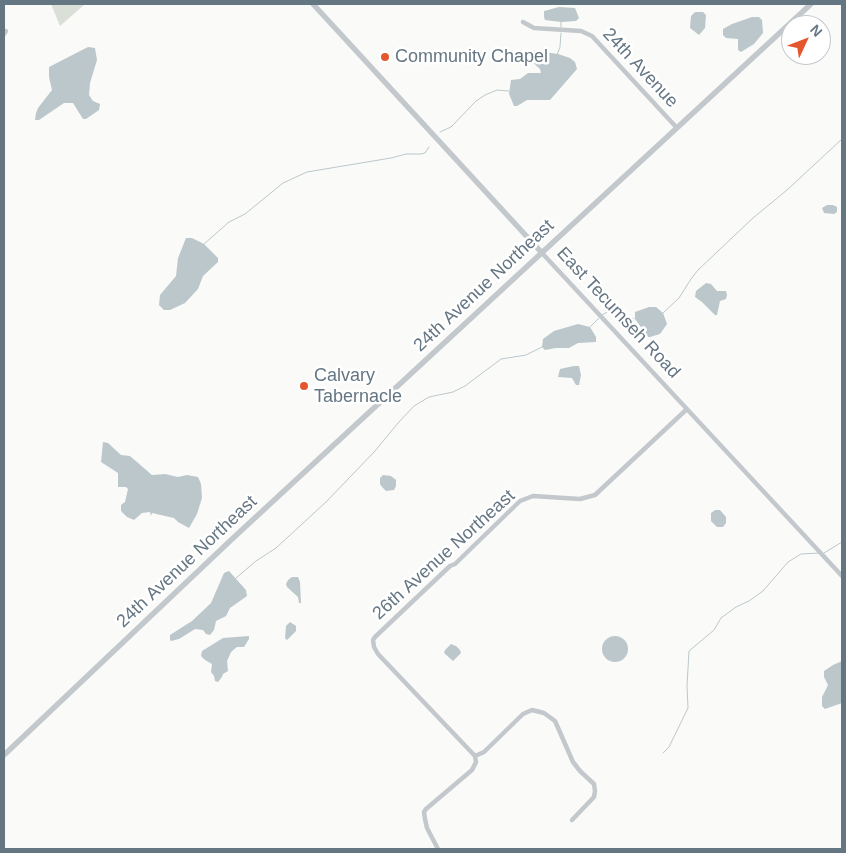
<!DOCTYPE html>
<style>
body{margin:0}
#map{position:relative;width:846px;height:853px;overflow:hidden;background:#fafaf8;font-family:Helvetica,sans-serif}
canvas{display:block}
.frame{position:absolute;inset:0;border:5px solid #657683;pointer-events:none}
.north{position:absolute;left:781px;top:15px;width:50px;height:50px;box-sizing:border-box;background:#fff;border:1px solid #c1c8cd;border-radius:50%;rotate:47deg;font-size:14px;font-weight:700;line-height:20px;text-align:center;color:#657683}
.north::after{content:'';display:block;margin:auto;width:18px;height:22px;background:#e4572e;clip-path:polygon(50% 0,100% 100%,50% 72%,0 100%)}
</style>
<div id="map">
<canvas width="846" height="853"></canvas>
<div class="frame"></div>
<div class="north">N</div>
</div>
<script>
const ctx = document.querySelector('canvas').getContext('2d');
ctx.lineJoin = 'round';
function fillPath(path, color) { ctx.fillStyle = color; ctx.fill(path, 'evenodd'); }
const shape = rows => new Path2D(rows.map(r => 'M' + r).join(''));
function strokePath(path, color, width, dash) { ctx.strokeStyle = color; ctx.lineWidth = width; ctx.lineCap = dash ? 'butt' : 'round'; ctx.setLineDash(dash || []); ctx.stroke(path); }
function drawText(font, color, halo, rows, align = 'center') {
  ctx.font = font + ' Helvetica,sans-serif'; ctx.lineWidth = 5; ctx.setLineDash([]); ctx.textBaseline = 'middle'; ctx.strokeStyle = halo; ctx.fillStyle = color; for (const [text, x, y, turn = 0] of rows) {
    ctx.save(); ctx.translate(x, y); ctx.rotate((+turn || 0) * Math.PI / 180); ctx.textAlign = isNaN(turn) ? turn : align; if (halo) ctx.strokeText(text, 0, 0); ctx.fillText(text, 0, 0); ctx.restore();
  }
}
fillPath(shape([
 [51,4,85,4,60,26]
]), '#dadfd7');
fillPath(shape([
 [559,7,575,8,579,18,576,21,561,22,545,20,544,17,544,11],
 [695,12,703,12,706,15,705,28,699,35,690,28,691,16],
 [752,17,759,17,762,20,763,33,754,44,741,52,738,50,738,39,726,38,723,35,723,29,732,24],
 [88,47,95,48,97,60,90,83,89,95,93,101,100,104,99,110,86,119,83,119,73,103,64,103,39,120,35,120,36,113,38,108,52,90,49,77,49,67],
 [529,50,558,54,570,58,575,62,577,69,550,100,527,100,517,106,514,106,509,94,511,80,520,79,528,73,541,73,540,69,527,57,527,51],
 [827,205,833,205,837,207,837,212,834,214,824,213,822,208],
 [186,238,192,238,204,244,218,258,218,262,203,276,198,289,185,303,170,310,164,310,159,305,160,295,176,276,178,258],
 [706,283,711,284,717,291,726,291,727,295,726,299,720,301,717,315,715,315,702,302,695,297,696,291],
 [649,307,656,307,663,313,667,324,660,334,650,337,648,337,635,319,635,312],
 [578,324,590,327,596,337,596,342,578,343,569,348,556,348,545,350,542,347,543,339,554,331],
 [574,366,579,366,581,375,579,385,576,385,572,378,558,377,560,369],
 [103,442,108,443,121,455,130,456,152,475,165,474,178,477,187,475,198,477,201,484,202,498,197,514,189,528,178,522,174,518,152,513,151,516,150,512,142,513,134,520,127,517,121,511,121,505,125,502,128,489,126,487,118,487,118,473,101,462],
 [383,475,391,476,396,480,396,486,394,490,386,491,382,487,380,484,380,478],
 [715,510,720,510,726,517,726,523,723,527,717,527,711,521,711,513],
 [229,571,246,590,247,596,230,608,226,616,216,621,214,630,210,635,206,634,203,630,195,629,179,639,171,641,170,640,170,635,192,621,211,603,224,573],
 [292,577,298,577,300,582,301,603,299,603,298,597,287,587,286,584,288,580],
 [290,622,296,626,296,631,287,640,285,638,286,626],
 [249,636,249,639,244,647,237,647,231,652,227,661,228,671,223,674,222,677,218,682,215,681,214,676,211,672,212,664,205,660,201,656,202,651,223,638],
 '602 649a13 13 0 1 1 26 0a13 13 0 1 1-26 0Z',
 [451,644,456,646,460,650,461,653,453,661,444,653,445,650],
 [842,661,842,703,825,709,822,706,822,697,828,685,824,677,824,671,833,665]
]), '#bbc7cb');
strokePath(shape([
 [561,27,561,22],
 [557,55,560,47,561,33],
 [440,132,451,127,476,101,485,95,497,90,509,91],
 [204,244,229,222,245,214,283,183,307,172,391,158,406,154,421,154,425,153,429,147],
 [663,313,679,298,691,279,698,270,753,218,787,190,842,139],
 [602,315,609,311,619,311,634,319],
 [590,327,599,318],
 [824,553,842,542],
 [236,578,256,561,276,548,326,502,375,451,398,423,414,406,429,397,453,392,465,386,501,359,526,355,542,347],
 [663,753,669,747,688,708,687,686,689,651,714,630,721,618,736,607,749,601,763,591,788,562,801,554,820,553]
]), '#bbc7cb', 1);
strokePath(shape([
 [523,22,534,28,581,31,592,36,677,128],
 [4,34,6,31],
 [542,253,842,576],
 [475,756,378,654,374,647,373,640,375,637,450,566,455,564,520,501,533,496,580,499,595,495,687,409],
 [438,849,427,828,425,819,424,812,426,809,472,770,476,762,475,756,484,752,523,714,532,710,544,713,555,721,573,762,580,771,594,784,595,791,594,797,572,820]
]), '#c3c8cc', 4.5);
strokePath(shape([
 [313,4,542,253],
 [4,755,231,540,811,4]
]), '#c3c8cc', 5.5);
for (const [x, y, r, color] of [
 [385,57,5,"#e4572e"],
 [304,386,5,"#e4572e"]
]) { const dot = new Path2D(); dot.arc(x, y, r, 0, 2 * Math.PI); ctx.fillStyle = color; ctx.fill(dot); strokePath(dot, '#fff', 2); }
drawText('18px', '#657683', '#fff', [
 ["Community Chapel",395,57],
 ["Calvary",314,376],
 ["Tabernacle",314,397]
], 'left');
drawText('18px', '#657683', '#fff', [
 ["24th Avenue",640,68,47],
 ["24th Avenue Northeast",484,286,-43],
 ["East Tecumseh Road",618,313,47],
 ["26th Avenue Northeast",444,555,-42],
 ["24th Avenue Northeast",187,562,-43]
]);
</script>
